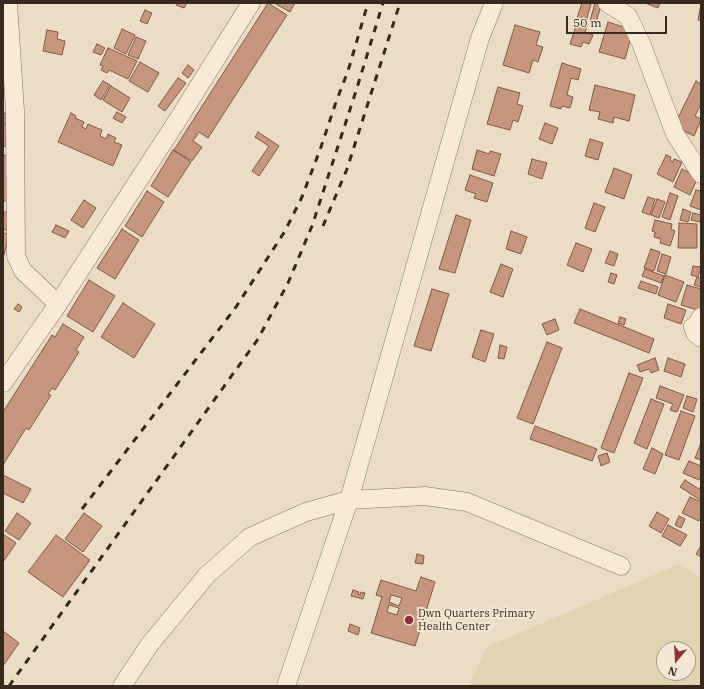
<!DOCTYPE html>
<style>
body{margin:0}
#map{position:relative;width:704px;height:689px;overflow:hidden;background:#ebddc5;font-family:"IBM Plex Serif",serif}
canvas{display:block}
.frame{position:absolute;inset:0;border:4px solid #36291f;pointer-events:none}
.north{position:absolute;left:656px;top:641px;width:40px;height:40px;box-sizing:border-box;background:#f3e8d4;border:1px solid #a79c8c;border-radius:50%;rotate:198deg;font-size:11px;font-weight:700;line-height:16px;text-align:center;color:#36291f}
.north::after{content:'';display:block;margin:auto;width:14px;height:18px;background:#903039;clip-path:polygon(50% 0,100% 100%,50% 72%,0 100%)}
.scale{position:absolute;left:566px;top:16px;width:101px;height:18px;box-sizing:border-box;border:2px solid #36291f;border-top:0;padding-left:5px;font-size:12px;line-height:14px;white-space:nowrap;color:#36291f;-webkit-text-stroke:3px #f3e8d4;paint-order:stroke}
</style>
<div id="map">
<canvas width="704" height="689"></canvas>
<div class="frame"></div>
<div class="north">N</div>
<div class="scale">50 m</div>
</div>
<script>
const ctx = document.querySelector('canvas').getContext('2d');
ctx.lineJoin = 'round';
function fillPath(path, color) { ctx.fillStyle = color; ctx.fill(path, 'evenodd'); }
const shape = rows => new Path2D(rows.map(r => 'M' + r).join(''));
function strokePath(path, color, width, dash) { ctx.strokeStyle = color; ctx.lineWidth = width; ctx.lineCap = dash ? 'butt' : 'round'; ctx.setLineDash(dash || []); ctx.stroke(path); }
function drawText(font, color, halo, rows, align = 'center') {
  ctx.font = font + ' "IBM Plex Serif",serif'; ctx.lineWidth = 4; ctx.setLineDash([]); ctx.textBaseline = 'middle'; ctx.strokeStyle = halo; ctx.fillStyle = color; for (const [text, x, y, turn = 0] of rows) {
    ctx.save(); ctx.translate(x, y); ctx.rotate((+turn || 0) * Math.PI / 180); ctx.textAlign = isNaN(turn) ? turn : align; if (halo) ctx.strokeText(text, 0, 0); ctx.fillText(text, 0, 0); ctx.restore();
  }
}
fillPath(shape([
 [679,564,701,579,701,686,469,686,487,647],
 [664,649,688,649,688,673,664,673]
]), '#e0d5b3');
const building = shape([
 [177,3,187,3,184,8,176,5,177,3],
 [268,3,287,15,208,138,199,132,193,141,202,147,192,161,174,150,268,3],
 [274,3,295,3,290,12,274,3],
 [582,3,591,4,586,21,577,18,582,3],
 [595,3,601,5,596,23,590,21,595,3],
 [645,3,660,3,658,8,645,3],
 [701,4,701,21,698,20,701,4],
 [145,10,152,13,147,24,140,21,145,10],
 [578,20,588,24,585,32,593,35,589,44,583,42,581,47,570,44,578,20],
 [608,22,633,30,625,59,599,52,608,22],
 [515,25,540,32,536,45,543,47,538,62,533,60,529,73,503,65,515,25],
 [122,29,135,35,126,54,114,48,122,29],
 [47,30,58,32,57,39,65,41,62,55,43,51,47,30],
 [136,37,146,41,138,59,128,55,136,37],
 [97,44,105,48,101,55,93,52,97,44],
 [108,48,137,61,128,79,109,70,107,73,101,70,103,66,100,65,108,48],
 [140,62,159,73,148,92,129,81,140,62],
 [562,63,581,69,578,80,571,78,567,95,573,97,570,108,562,106,561,109,550,106,562,63],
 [188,65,194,70,188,78,182,73,188,65],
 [178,78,186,83,165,111,158,106,178,78],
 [103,81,110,85,101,100,94,95,103,81],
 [696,81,701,84,701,104,695,116,701,119,701,120,694,136,674,126,696,81],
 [595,85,635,95,629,121,614,117,613,123,598,119,600,112,589,110,595,85],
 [111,86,130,98,122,112,103,100,111,86],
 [498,87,520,93,517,104,523,106,518,122,513,120,510,130,487,124,498,87],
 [117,112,126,117,122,123,113,118,117,112],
 [3,113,13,114,12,123,3,123,3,113],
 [71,113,76,116,75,118,84,122,82,127,86,129,88,124,102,130,100,136,106,139,108,134,116,138,114,142,122,145,113,166,58,142,71,113],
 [545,123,558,128,552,144,539,139,545,123],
 [3,124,13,125,12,147,3,146,3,124],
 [258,132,279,146,259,176,252,171,269,146,255,137,258,132],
 [590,139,603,143,598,160,585,156,590,139],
 [173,150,191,162,168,197,151,186,173,150],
 [477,150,489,154,490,151,501,154,494,176,472,169,477,150],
 [3,155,13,156,8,201,3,201,3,155],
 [666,155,671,157,670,160,673,162,674,159,682,162,673,182,657,174,666,155],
 [532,159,547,163,542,179,528,174,532,159],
 [614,168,632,175,624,199,605,192,614,168],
 [682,169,698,177,690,195,674,187,682,169],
 [470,175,493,183,487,202,474,198,476,194,465,190,470,175],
 [696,190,701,191,701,210,690,206,696,190],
 [147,191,164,202,142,237,125,226,147,191],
 [670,193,678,196,670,220,662,217,670,193],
 [648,197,655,199,650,215,642,212,648,197],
 [657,199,665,202,659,218,651,215,657,199],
 [84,200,96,208,83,228,71,220,84,200],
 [594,203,605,207,595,232,585,228,594,203],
 [683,209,691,212,688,222,680,220,683,209],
 [3,212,10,212,9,230,3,230,3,212],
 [693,213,701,215,700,222,691,220,693,213],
 [456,215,471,220,455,273,439,269,456,215],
 [655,220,672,224,671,229,675,231,670,246,660,243,661,239,654,237,655,232,652,231,655,220],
 [679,223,697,224,697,248,678,248,679,223],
 [56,225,69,231,65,238,52,232,56,225],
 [122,229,139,240,115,279,97,268,122,229],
 [511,231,527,237,521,254,506,249,511,231],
 [3,233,9,234,4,255,3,255,3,233],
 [576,243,592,249,583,272,567,265,576,243],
 [651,249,660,252,654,271,644,268,651,249],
 [610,251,618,254,614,266,605,263,610,251],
 [662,254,671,257,666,274,657,271,662,254],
 [501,264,513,269,503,297,490,292,501,264],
 [693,266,701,267,698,277,691,275,693,266],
 [645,269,664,276,661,283,642,276,645,269],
 [611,273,617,275,614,284,608,282,611,273],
 [665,275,684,282,676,302,658,295,665,275],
 [697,277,701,279,701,287,694,285,697,277],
 [89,280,115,296,93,332,67,316,89,280],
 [641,281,658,287,656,294,638,288,641,281],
 [687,285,701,289,701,311,681,305,687,285],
 [432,289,449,294,431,351,414,346,432,289],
 [123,303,155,324,134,358,101,337,123,303],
 [18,304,22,307,19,312,14,309,18,304],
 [668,304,686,310,681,324,664,318,668,304],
 [580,309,654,339,649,353,574,323,580,309],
 [620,317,626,319,624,325,618,323,620,317],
 [555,319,559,330,547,335,542,324,555,319],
 [63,324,84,337,76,350,79,352,55,390,52,388,48,394,51,395,29,430,26,428,3,465,3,412,52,335,55,337,63,324],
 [481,330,494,334,485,362,472,357,481,330],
 [547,342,562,348,533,424,517,418,547,342],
 [500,345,507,347,504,359,498,358,500,345],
 [655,358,659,370,651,373,649,369,640,372,637,365,655,358],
 [668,358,685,364,681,377,664,371,668,358],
 [629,373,643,378,614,453,601,448,629,373],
 [660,386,684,395,677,412,670,410,673,404,656,398,660,386],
 [687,396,697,399,693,412,683,408,687,396],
 [651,399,664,404,647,449,634,443,651,399],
 [681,411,695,416,679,460,665,455,681,411],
 [535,426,597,449,592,461,530,439,535,426],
 [701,443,701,460,695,458,701,443],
 [652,448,663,454,655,474,643,469,652,448],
 [607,453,610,462,601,466,598,456,607,453],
 [689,461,701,466,701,476,699,480,683,473,689,461],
 [3,475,31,489,23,503,3,493,3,475],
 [685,480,699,489,701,486,701,498,700,500,680,487,685,480],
 [690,497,701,502,701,517,699,521,682,513,690,497],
 [657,512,669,519,661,533,649,526,657,512],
 [17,513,31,523,19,540,5,531,17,513],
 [84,513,102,526,83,552,65,539,84,513],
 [679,516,685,519,681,528,675,525,679,516],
 [668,525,687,535,680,546,662,536,668,525],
 [3,534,16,543,3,562,3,534],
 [56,535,90,560,63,597,28,572,56,535],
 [701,546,701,557,696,554,701,546],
 [417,554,424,556,423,564,415,563,417,554],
 [421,577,435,582,415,646,371,633,382,597,376,595,381,580,416,591,421,577],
 [391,595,402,598,399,606,389,602,391,595],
 [389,605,399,608,397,615,387,612,389,605],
 [353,590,359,592,358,594,360,595,361,592,365,593,363,599,351,596,353,590],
 [350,624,360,628,358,635,348,631,350,624],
 [3,631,19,643,3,666,3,631]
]);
fillPath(building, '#c7967e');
strokePath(building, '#835844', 1);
const minor = shape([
 [8,3,15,111,16,256,23,271,58,304],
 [607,3,628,16,641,43,675,134,701,174],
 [701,317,697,324,693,327,695,333,701,338],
 [3,383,58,304,177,121,251,3],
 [122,686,150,644,207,575,250,537,306,512,349,500,425,496,467,502,621,566],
 [286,686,349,500,480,38,494,3]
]);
strokePath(minor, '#856f5c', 19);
strokePath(minor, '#f7ebd8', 18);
strokePath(shape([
 [323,226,347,169,400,3],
 [82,509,236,307,285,231,302,197,321,147,336,102,348,71,368,3],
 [9,686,258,339,288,283,312,226,356,91,383,3]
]), '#36291f', 3, [7, 7]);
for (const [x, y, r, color] of [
 [409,620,5,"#903039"]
]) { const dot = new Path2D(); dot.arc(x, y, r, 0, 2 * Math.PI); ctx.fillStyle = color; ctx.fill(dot); strokePath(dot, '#f3e8d4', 1.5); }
drawText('11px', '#36291f', '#f3e8d4', [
 ["Dwn Quarters Primary",418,614],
 ["Health Center",418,627]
], 'left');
</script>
